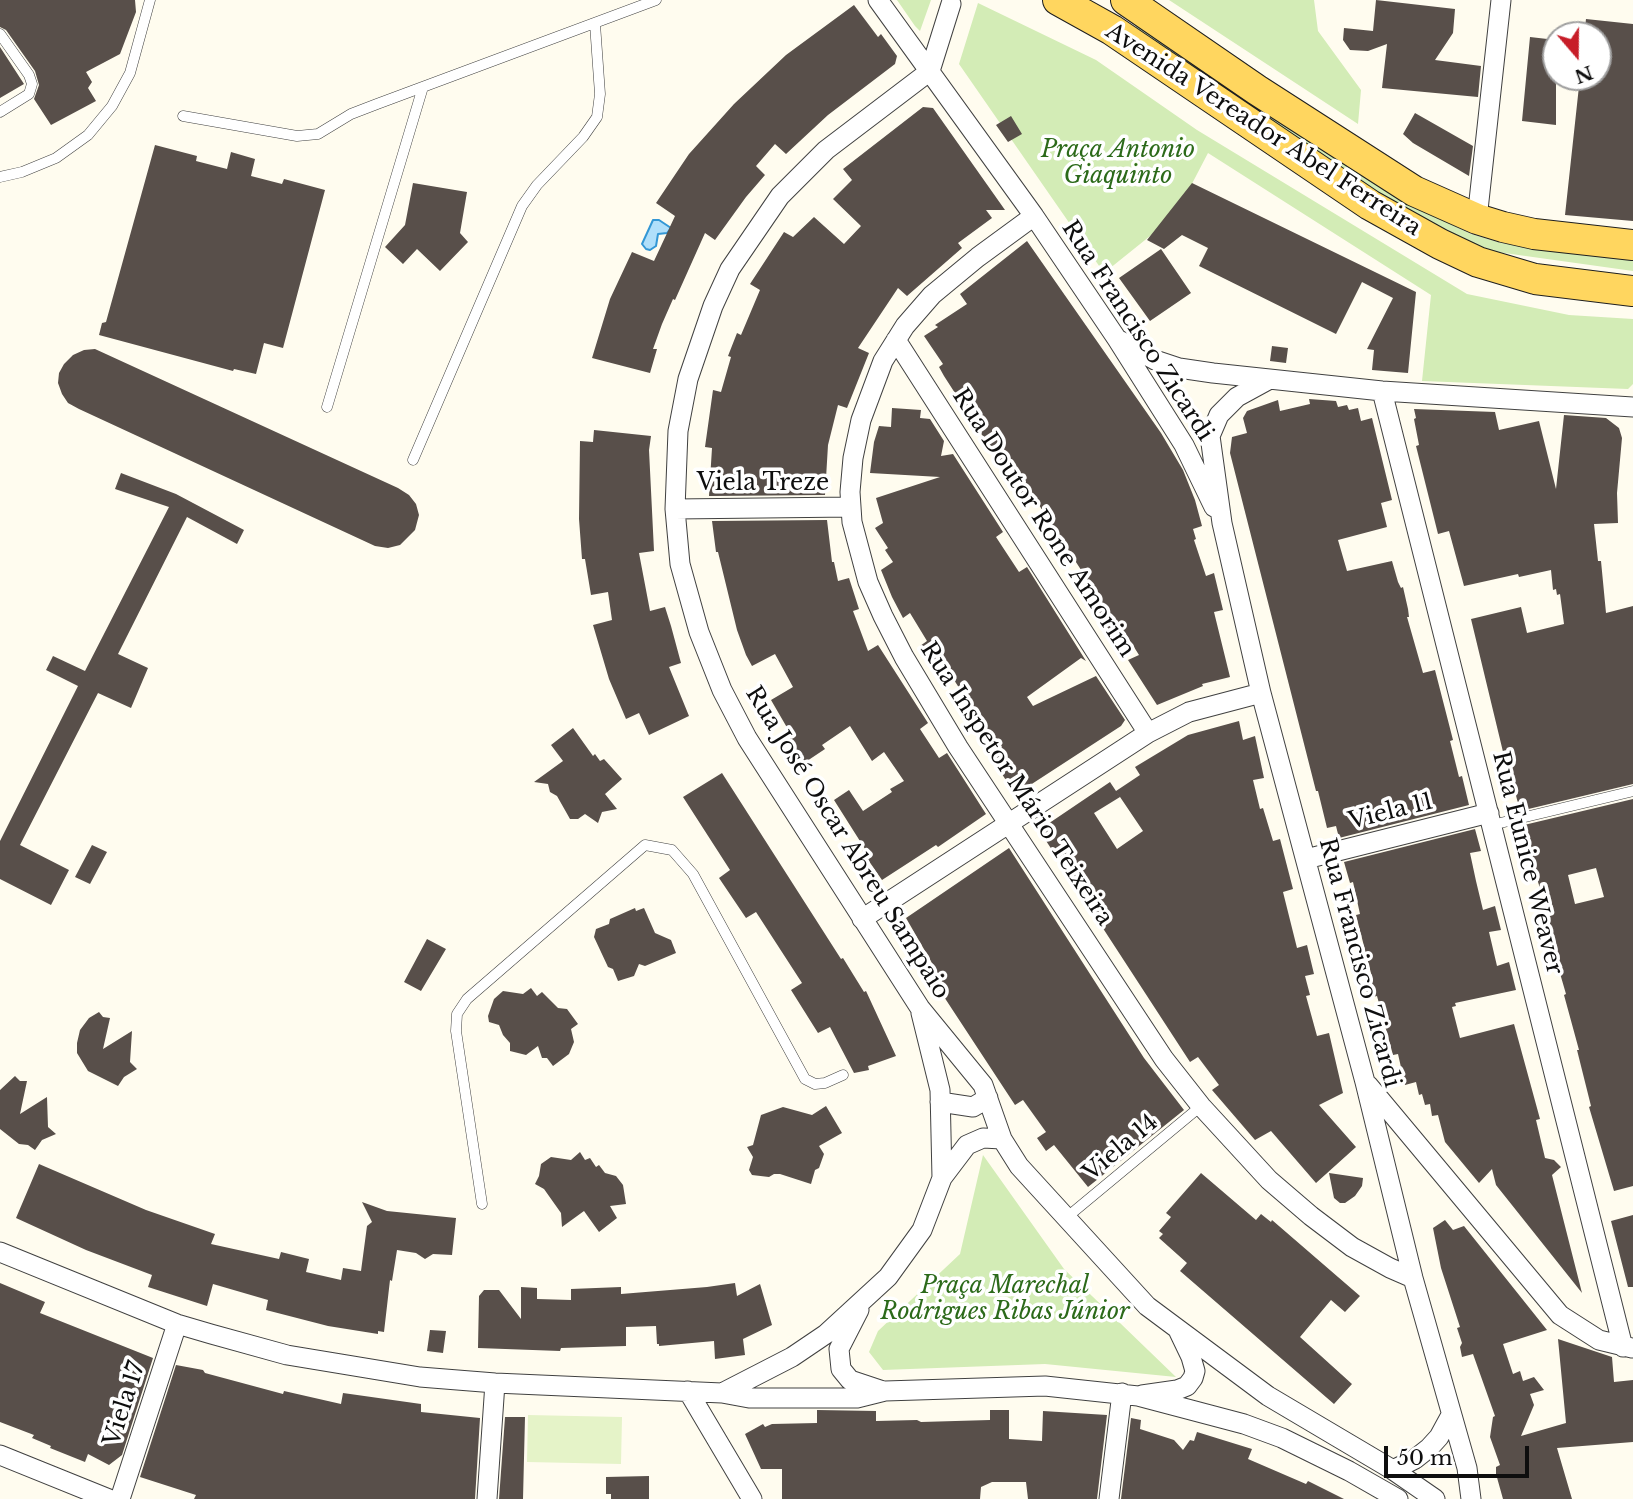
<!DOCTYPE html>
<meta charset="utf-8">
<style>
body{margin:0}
#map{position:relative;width:1633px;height:1499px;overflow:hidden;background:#fffcef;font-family:"Libre Baskerville",serif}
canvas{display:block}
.north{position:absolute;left:1542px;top:21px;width:70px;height:70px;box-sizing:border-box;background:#fff;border:2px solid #9f9f9f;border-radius:50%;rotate:160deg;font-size:19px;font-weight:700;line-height:28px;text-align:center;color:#0e0e0e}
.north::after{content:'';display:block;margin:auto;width:24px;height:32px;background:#c71d28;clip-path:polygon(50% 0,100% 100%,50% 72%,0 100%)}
.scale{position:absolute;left:1384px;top:1446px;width:145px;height:32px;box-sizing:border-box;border:4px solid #0e0e0e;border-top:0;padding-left:9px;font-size:21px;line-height:24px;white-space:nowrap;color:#0e0e0e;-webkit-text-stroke:5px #fff;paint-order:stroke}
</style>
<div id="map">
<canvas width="1633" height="1499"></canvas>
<div class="north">N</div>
<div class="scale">50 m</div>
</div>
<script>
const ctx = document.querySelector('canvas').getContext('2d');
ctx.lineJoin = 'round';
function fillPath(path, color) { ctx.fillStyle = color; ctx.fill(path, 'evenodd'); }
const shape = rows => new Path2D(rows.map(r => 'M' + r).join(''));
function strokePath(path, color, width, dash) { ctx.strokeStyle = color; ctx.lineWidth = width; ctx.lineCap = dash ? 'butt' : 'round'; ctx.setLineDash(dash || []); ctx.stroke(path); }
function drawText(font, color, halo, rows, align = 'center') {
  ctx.font = font + ' "Libre Baskerville",serif'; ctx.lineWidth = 7; ctx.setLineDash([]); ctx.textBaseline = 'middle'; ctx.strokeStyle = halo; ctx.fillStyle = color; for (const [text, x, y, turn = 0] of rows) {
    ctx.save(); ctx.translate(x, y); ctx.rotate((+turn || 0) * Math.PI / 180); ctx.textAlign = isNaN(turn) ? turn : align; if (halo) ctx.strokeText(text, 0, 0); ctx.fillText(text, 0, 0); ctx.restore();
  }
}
fillPath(shape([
 [897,0,931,0,920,31,915,26],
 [1169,0,1314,0,1318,31,1361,90,1358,124],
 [978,3,1096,60,1197,130,1467,294,1569,315,1633,319,1633,384,1628,389,1422,381,1431,295,1208,153,1184,199,1155,232,1104,273,959,64],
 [1138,23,1400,199,1471,234,1501,243,1633,260,1633,271,1497,252,1465,242,1396,209,1134,30],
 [983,1155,1064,1269,1176,1377,1045,1364,883,1370,869,1352,878,1331,960,1254]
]), '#d3ecb6');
fillPath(shape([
 [528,1415,622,1417,621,1464,527,1462]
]), '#e5f3c8');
const water = shape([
 [653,220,659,220,671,228,667,233,658,234,656,246,650,250,646,249,642,244,653,220]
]);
fillPath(water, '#b0dffa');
strokePath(water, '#3397d5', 2);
fillPath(shape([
 [0,0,135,0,136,12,120,54,86,72,92,82,88,88,96,101,51,125,34,99,39,85,35,71,6,30,0,27],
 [1376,0,1455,9,1453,33,1435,60,1481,66,1478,97,1382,88,1387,44,1368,51,1350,50,1343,40,1344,28,1373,31],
 [854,5,878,37,881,34,897,56,895,64,828,115,786,154,775,144,756,166,765,175,746,197,715,240,705,233,675,300,673,299,662,324,653,349,657,349,650,373,592,358,610,299,632,252,654,261,675,216,656,203,689,154,734,104,786,55],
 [1586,19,1633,24,1633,221,1565,215,1580,77,1598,77,1598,35,1584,35],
 [1530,37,1556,40,1556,125,1522,121],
 [0,47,24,84,0,98],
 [923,107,933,108,1005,210,986,210,992,218,958,243,962,248,907,296,898,288,858,348,869,353,847,408,838,405,828,445,825,495,709,496,712,448,705,447,713,390,721,392,731,357,728,356,737,333,741,335,760,290,750,284,784,232,793,237,814,217,844,244,861,226,833,199,852,180,843,169],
 [1415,113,1473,146,1469,176,1413,143,1403,134],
 [1011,116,1022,134,1008,142,996,125],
 [155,145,197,156,196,161,227,169,231,152,255,159,251,176,282,184,284,179,325,190,283,348,264,343,256,374,234,369,233,371,99,335,102,323,106,322],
 [413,183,467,192,460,233,468,242,440,271,417,249,403,264,385,247,405,225],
 [1192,183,1416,292,1408,373,1372,370,1374,350,1367,349,1393,298,1362,282,1336,334,1199,266,1208,248,1182,235,1164,249,1147,240],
 [1027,241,1161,433,1183,470,1195,500,1202,526,1193,529,1196,539,1194,540,1206,576,1214,573,1223,610,1214,612,1230,677,1202,684,1203,686,1157,705,1128,660,1139,655,1122,628,1112,635,1077,581,1085,576,1028,488,1020,494,944,376,939,367,943,364,924,336,938,327,935,325,967,304,960,294],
 [1161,249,1191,293,1150,321,1119,278],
 [1272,346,1288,348,1286,363,1270,361],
 [95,349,398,488,409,495,416,504,419,515,415,530,400,545,388,548,375,546,79,409,68,403,62,394,58,383,59,373,64,364,73,355,84,350],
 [1309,399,1336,401,1338,407,1347,405,1349,410,1358,408,1361,421,1372,418,1392,500,1381,503,1387,527,1338,540,1347,571,1392,561,1398,582,1401,588,1403,587,1408,609,1409,617,1407,617,1423,673,1435,670,1453,740,1450,741,1459,777,1462,776,1469,805,1339,838,1336,826,1327,828,1318,791,1316,791,1230,453,1232,437,1247,433,1243,418,1247,411,1278,400,1280,411,1310,404],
 [892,408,921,410,920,418,930,419,944,441,941,456,953,454,1003,532,996,537,1019,572,1027,567,1086,661,1081,658,1027,697,1033,706,1096,676,1125,720,1121,726,1021,791,1013,791,963,714,972,708,947,669,938,674,920,646,927,641,910,613,903,618,892,597,881,570,893,562,885,550,888,548,875,528,883,523,876,498,940,477,870,473,874,442,879,426,891,427],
 [1414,409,1495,412,1499,430,1539,421,1556,489,1564,415,1606,418,1619,428,1622,438,1617,493,1618,523,1594,524,1598,561,1601,561,1606,613,1633,606,1633,784,1520,811,1513,784,1511,785,1471,619,1521,607,1527,633,1564,624,1560,594,1557,595,1556,589,1553,590,1551,570,1519,577,1518,574,1464,586,1449,531,1438,534,1416,446,1419,445,1414,419,1416,418],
 [594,430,651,436,649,450,654,551,639,553,650,611,665,607,671,626,681,663,669,667,689,716,649,735,639,713,626,719,609,679,593,625,612,620,608,592,591,595,585,559,582,559,579,519,580,441,593,442],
 [121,473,176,494,244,530,237,544,187,517,118,654,148,668,131,708,98,693,20,845,69,870,51,905,0,879,0,841,78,686,46,670,53,656,85,671,169,507,115,489],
 [827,520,832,562,834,562,838,581,849,578,859,609,853,611,868,651,878,645,928,723,920,729,939,758,947,753,986,814,938,847,936,845,882,880,862,851,865,849,834,800,849,790,863,811,892,792,890,789,904,781,884,752,872,761,850,726,822,745,825,749,804,763,785,734,789,731,771,700,793,687,775,654,752,666,746,655,737,630,718,552,716,552,712,521],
 [1239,721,1243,740,1255,736,1264,778,1253,780,1260,809,1263,808,1273,841,1280,839,1293,889,1283,892,1297,948,1307,945,1314,974,1305,976,1310,995,1306,996,1317,1036,1329,1033,1343,1093,1319,1105,1356,1147,1316,1183,1271,1131,1255,1140,1212,1090,1219,1085,1198,1057,1190,1062,1039,830,1110,782,1120,797,1094,813,1117,849,1143,831,1116,791,1140,775,1135,767,1188,735],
 [573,728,593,756,595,754,600,761,604,759,622,779,605,794,617,809,602,812,598,823,585,814,578,819,570,819,557,796,550,792,548,784,534,782,563,761,551,745],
 [722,773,841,959,843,958,864,992,866,991,896,1056,868,1066,869,1070,854,1073,830,1027,818,1033,791,990,802,983,756,912,746,918,719,878,730,870,683,797],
 [1633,799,1633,1186,1614,1191,1589,1107,1591,1106,1577,1050,1579,1050,1564,995,1566,994,1550,939,1546,920,1549,915,1538,882,1524,825],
 [1596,868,1604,897,1575,904,1568,875],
 [1475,829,1481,851,1470,853,1476,881,1483,910,1495,906,1501,930,1489,932,1497,966,1509,962,1516,990,1455,1003,1456,1006,1452,1007,1460,1038,1514,1024,1540,1119,1536,1120,1545,1158,1554,1160,1561,1167,1552,1175,1582,1293,1496,1185,1492,1169,1479,1183,1445,1142,1438,1115,1432,1116,1430,1104,1425,1105,1422,1094,1419,1095,1416,1082,1405,1085,1398,1054,1393,1055,1377,996,1368,998,1365,983,1373,981,1356,915,1360,914,1353,882,1350,883,1344,862],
 [92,845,107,852,90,884,75,877],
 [1009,848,1144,1058,1184,1110,1088,1187,1054,1145,1046,1151,1037,1138,1046,1132,1023,1100,1015,1105,929,974,936,970,906,918],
 [635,908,636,911,644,908,655,933,671,940,676,953,645,966,639,964,634,976,618,981,613,969,608,967,594,937,596,929,609,924,610,919],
 [427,939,446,949,421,991,404,982],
 [531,988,537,996,542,992,558,1008,567,1009,578,1024,571,1029,574,1042,569,1054,553,1066,547,1058,542,1058,538,1046,526,1055,510,1051,510,1043,503,1035,499,1025,489,1022,488,1016,494,999,503,991,523,994],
 [99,1012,103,1017,110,1018,103,1049,132,1031,130,1062,137,1069,124,1077,118,1086,88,1071,77,1053,77,1043,80,1030,89,1018],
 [15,1076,20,1081,27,1081,20,1114,47,1097,48,1127,56,1134,42,1140,35,1150,28,1145,19,1144,0,1129,0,1090],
 [826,1106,842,1133,819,1146,824,1154,819,1168,815,1170,811,1184,780,1174,774,1174,769,1177,752,1175,749,1170,753,1157,747,1147,753,1145,761,1115,783,1107,812,1115],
 [580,1152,585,1160,590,1158,596,1167,599,1165,605,1173,616,1176,623,1185,626,1204,610,1206,617,1218,599,1232,584,1211,562,1227,561,1213,544,1189,535,1184,539,1176,541,1164,551,1157,571,1160],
 [39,1164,146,1210,215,1234,211,1244,279,1259,281,1252,309,1259,306,1272,341,1280,343,1268,361,1271,367,1226,372,1222,362,1202,387,1211,456,1218,452,1255,433,1254,425,1259,416,1253,397,1250,392,1281,390,1280,384,1332,378,1331,378,1334,328,1326,266,1310,268,1300,213,1284,207,1306,148,1287,152,1275,86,1250,16,1218],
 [1201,1173,1256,1220,1261,1214,1271,1222,1272,1220,1360,1296,1345,1312,1331,1300,1300,1337,1352,1384,1334,1404,1180,1271,1187,1263,1159,1238,1163,1234,1159,1231,1171,1217,1166,1213],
 [1329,1173,1363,1178,1362,1186,1355,1196,1345,1203,1340,1203,1334,1198],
 [1633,1215,1633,1287,1628,1287,1611,1221],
 [1445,1220,1453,1230,1464,1226,1547,1330,1503,1344,1513,1374,1520,1371,1523,1381,1534,1377,1544,1390,1530,1394,1534,1405,1521,1436,1566,1423,1558,1339,1612,1357,1614,1382,1633,1380,1633,1442,1557,1448,1572,1499,1503,1499,1496,1474,1496,1467,1500,1465,1490,1437,1493,1417,1495,1416,1473,1354,1462,1357,1460,1347,1462,1343,1457,1328,1460,1327,1441,1268,1433,1228],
 [0,1283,45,1302,40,1313,153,1358,122,1455,109,1465,88,1454,85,1462,50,1448,51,1446,32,1438,34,1435,0,1422],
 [735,1283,737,1296,760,1284,772,1325,743,1339,745,1355,715,1359,714,1341,659,1346,659,1344,657,1344,656,1326,626,1327,626,1346,561,1348,560,1351,478,1348,479,1296,484,1290,499,1290,521,1319,521,1287,537,1288,537,1299,571,1300,571,1289,621,1287,621,1294,707,1287],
 [430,1330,446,1331,443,1353,427,1351],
 [176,1365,203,1370,205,1373,283,1394,284,1391,341,1404,343,1393,421,1404,421,1412,480,1418,475,1499,194,1499,196,1495,140,1477],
 [817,1410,876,1411,876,1421,917,1420,921,1422,990,1420,990,1410,1009,1410,1009,1439,1042,1441,1043,1411,1107,1415,1097,1499,1028,1499,1026,1482,992,1482,981,1487,980,1499,782,1499,782,1469,761,1469,745,1434,763,1424,765,1427,772,1424,817,1423],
 [505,1417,525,1417,523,1499,499,1499],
 [1131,1418,1141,1420,1140,1429,1174,1440,1183,1450,1190,1440,1194,1441,1197,1432,1252,1449,1248,1459,1306,1484,1308,1481,1344,1499,1121,1499],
 [649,1476,649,1499,611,1499,611,1494,606,1494,606,1477]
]), '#584f4a');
const lane = shape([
 [0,34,29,75,32,84,29,94,0,112],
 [183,116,297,136,318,134,351,114,377,104,656,0],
 [0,177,22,172,56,158,88,135,112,106,130,73,150,0],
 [327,407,423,87],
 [413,460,522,206,537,185,583,137,597,117,600,94,595,24],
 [1492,825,1633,791],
 [482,1204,456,1031,457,1014,467,999,645,845,672,850,693,874,805,1079,815,1084,825,1083,843,1075],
 [1066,1218,1201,1106]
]);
const street = shape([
 [878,0,1034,216,1117,339,1184,445,1214,507],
 [951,4,930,71,826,150,780,196,730,269,713,306,688,379,678,431,675,509,680,564,699,632,722,690,747,738,920,1008,983,1085,1002,1139,1019,1166,1147,1306,1268,1396,1393,1470,1435,1499],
 [1034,216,978,257,932,295,905,326,883,361,861,420,853,458,850,492,852,522,868,582,883,616,904,657,958,747,1164,1059,1201,1106,1269,1180,1311,1216,1352,1247,1390,1268,1413,1278],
 [1477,219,1501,0],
 [896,340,1148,733],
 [1121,341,1155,360,1179,368,1213,373,1382,391,1633,407],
 [1270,379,1237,397,1219,415,1210,436,1222,523,1261,693,1365,1082,1413,1278,1467,1468,1471,1499],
 [1382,391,1623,1347],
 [675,509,851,507],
 [1306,859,1489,813],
 [862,919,1148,733,1189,712,1261,693],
 [1368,1085,1560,1315,1599,1340,1632,1348],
 [940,1102,973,1107,988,1098],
 [942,1178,967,1145,983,1138,1002,1139],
 [0,1252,177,1324,211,1334,287,1355,420,1377,495,1383,722,1393,749,1398,857,1398,885,1391,1045,1386,1138,1396,1244,1424,1282,1438,1349,1471,1398,1499],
 [859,1310,839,1349,841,1369,850,1380,883,1391],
 [688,1391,752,1499],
 [722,1393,792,1357,826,1334,888,1277,922,1230,942,1178,940,1090,921,1013],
 [1142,1395,1177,1390,1187,1386,1193,1378,1195,1371,1191,1357,1179,1332],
 [0,1455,109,1499],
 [1393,1470,1415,1459,1429,1448,1439,1437,1451,1415],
 [120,1499,177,1324],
 [487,1499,495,1383],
 [1109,1499,1122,1393]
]);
const primary = shape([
 [1058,0,1112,30,1370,205,1440,244,1478,262,1535,279,1633,291],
 [1126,0,1257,90,1414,191,1477,219,1503,227,1534,234,1633,245]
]);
strokePath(lane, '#414141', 11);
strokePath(street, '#414141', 21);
strokePath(primary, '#1f1f1f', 32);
strokePath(lane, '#fff', 10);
strokePath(street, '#fff', 19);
strokePath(primary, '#ffd65f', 30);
drawText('23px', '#0e0e0e', '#fff', [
 ["Avenida Vereador Abel Ferreira",1263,130,33],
 ["Rua Francisco Zicardi",1137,331,57],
 ["Viela Treze",763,484],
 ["Rua Doutor Rone Amorim",1043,523,57],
 ["Rua Inspetor Mário Teixeira",1016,784,57],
 ["Viela 11",1391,812,-14],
 ["Rua José Oscar Abreu Sampaio",847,843,58],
 ["Rua Eunice Weaver",1527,863,76],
 ["Rua Francisco Zicardi",1359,963,75],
 ["Viela 14",1121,1148,-40],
 ["Viela 17",125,1404,-72]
]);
drawText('italic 23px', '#2c6a1a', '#fff', [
 ["Praça Antonio",1118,151],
 ["Giaquinto",1118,177],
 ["Praça Marechal",1005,1287],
 ["Rodrigues Ribas Júnior",1005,1313]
]);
</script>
